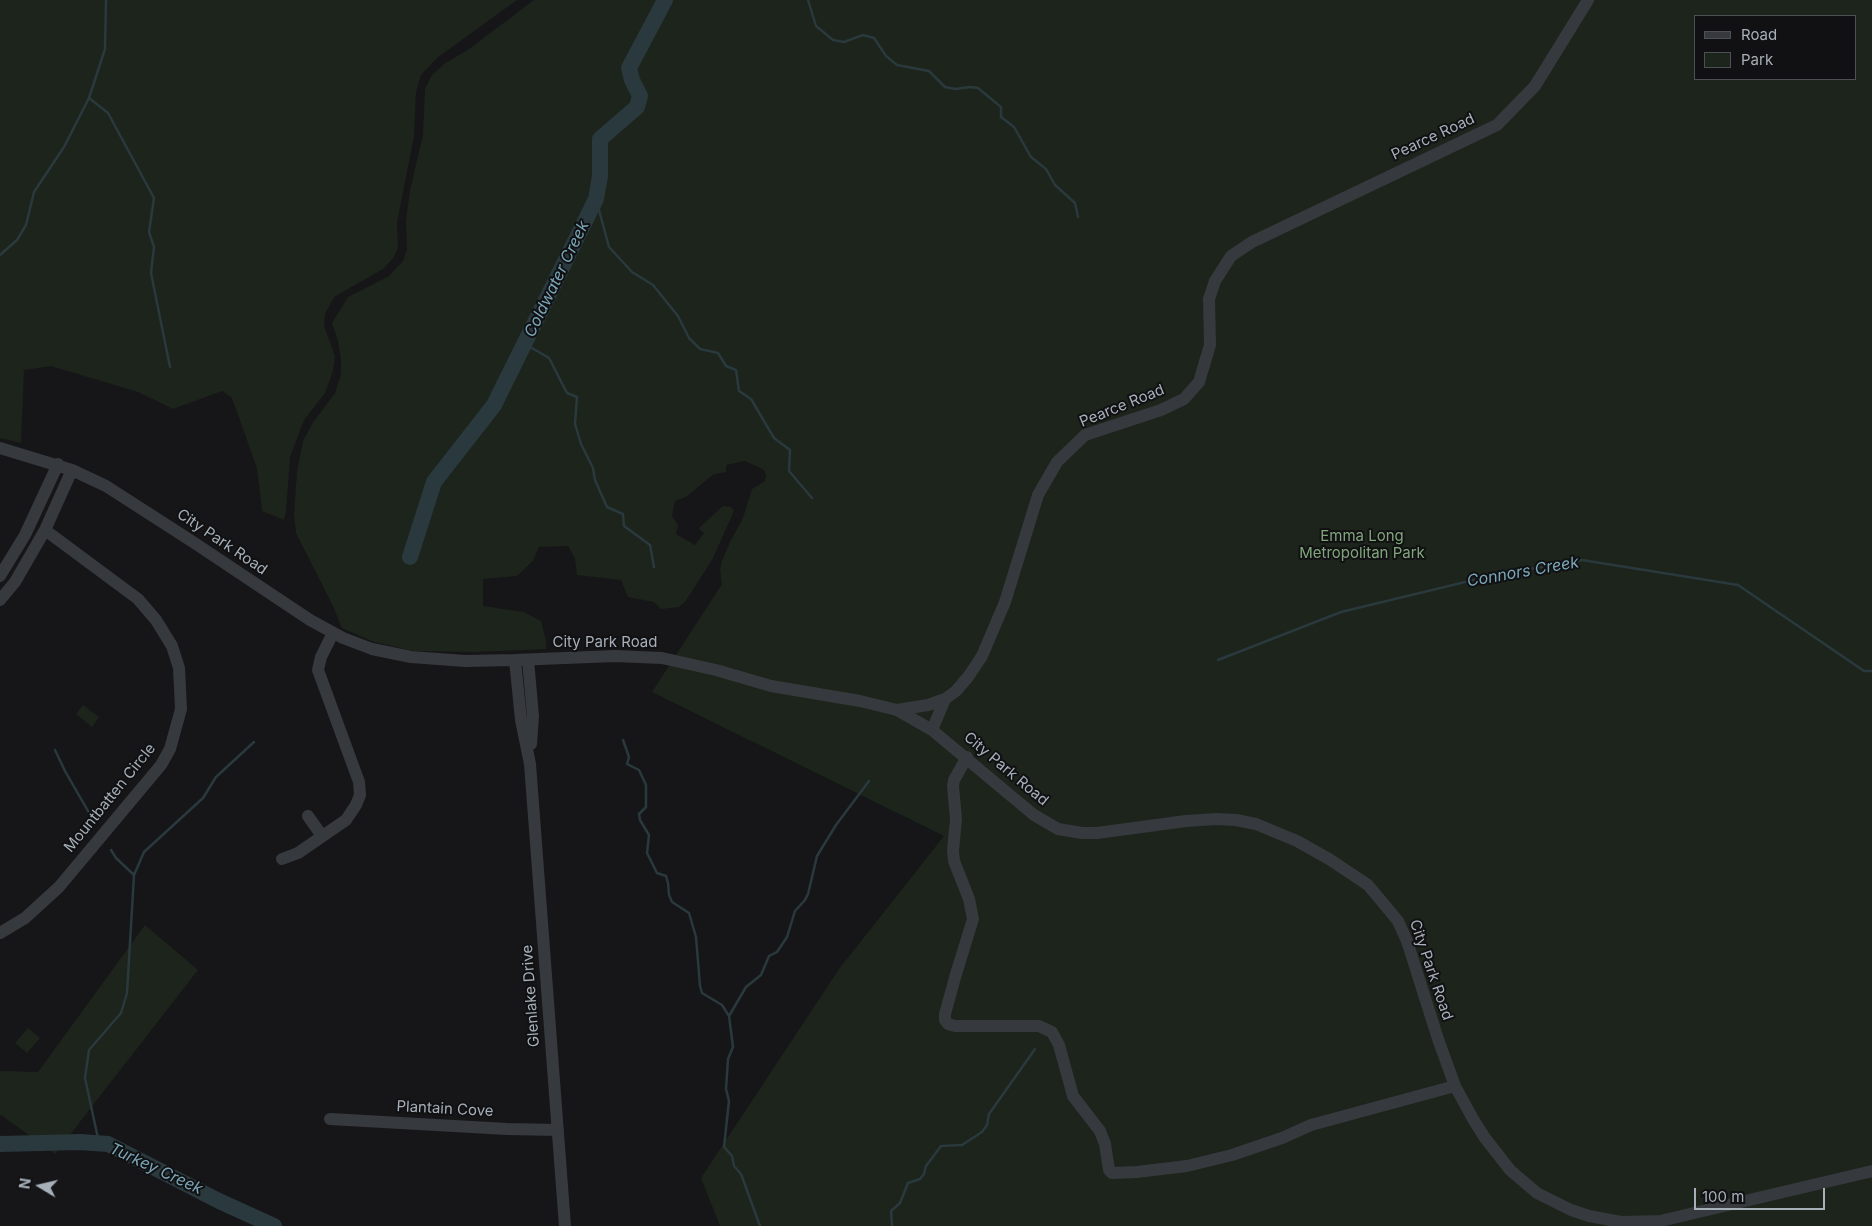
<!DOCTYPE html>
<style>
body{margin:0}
#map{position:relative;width:1872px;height:1226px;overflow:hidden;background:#161618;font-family:Inter,sans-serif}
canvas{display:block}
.legend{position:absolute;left:1694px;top:15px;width:162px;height:65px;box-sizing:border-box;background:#111113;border:1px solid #4d5155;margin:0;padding:6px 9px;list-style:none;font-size:15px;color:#a6b0b9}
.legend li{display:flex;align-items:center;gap:10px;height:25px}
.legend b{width:25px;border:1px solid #4d5155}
.north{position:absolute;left:15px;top:1161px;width:50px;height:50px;-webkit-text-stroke:4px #111113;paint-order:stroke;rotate:279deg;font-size:14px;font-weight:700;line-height:20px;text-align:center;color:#a6b0b9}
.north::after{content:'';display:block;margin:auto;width:18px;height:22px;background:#a6b0b9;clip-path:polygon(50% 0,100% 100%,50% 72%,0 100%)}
.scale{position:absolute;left:1694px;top:1188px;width:131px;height:22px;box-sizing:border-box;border:2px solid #a6b0b9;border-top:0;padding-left:6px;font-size:15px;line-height:18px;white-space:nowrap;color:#a6b0b9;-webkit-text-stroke:4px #111113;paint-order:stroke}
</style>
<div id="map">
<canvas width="1872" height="1226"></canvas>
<ul class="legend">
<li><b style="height:6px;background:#36393d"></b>Road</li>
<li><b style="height:14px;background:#1c241b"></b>Park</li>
</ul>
<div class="north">N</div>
<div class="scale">100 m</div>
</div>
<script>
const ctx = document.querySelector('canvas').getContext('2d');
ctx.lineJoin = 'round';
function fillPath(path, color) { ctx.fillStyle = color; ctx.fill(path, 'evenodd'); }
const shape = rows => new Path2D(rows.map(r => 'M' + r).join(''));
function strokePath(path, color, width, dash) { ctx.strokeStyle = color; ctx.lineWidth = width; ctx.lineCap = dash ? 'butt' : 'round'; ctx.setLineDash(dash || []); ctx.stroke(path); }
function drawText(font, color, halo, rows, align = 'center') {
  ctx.font = font + ' Inter,sans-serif'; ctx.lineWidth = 4; ctx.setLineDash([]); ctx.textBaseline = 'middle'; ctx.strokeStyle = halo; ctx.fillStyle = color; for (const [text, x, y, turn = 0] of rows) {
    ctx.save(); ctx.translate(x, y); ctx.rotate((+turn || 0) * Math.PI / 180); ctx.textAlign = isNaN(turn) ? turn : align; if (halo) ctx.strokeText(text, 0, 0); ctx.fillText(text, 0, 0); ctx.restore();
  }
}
fillPath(shape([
 [0,0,517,0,437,58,421,75,416,92,414,136,397,223,398,248,394,257,383,269,334,297,325,314,324,326,335,356,333,371,325,393,304,420,290,457,286,511,284,520,262,511,257,468,232,398,222,391,173,409,138,392,51,366,24,370,21,443,0,438],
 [534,0,1872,0,1872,1226,720,1226,701,1178,839,969,944,836,652,692,722,584,720,570,722,561,730,542,743,518,752,489,765,481,766,476,764,470,745,461,726,465,726,472,714,474,686,497,675,501,672,516,678,525,676,534,695,545,704,533,699,529,700,527,723,506,731,507,734,511,712,560,685,602,679,607,661,609,654,602,628,597,621,580,577,575,575,558,568,546,539,547,533,561,517,576,483,579,483,606,524,612,541,621,546,640,546,649,475,652,414,651,374,642,342,628,333,606,296,533,294,514,297,471,303,441,312,424,335,393,341,374,341,360,338,341,332,323,348,297,389,276,403,261,407,250,406,221,410,190,423,135,425,89,432,75,444,64,469,49],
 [1696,16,1856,16,1856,79,1696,79],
 [83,705,99,717,92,727,76,714],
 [145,925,198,970,55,1154,1,1115,0,1116,0,1071,38,1072],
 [28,1028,40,1038,27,1053,15,1043]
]), '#1c241b');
strokePath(shape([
 [106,0,105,49,89,98,108,113,154,198,149,232,154,247,151,273,170,367],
 [808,0,816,26,833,40,844,42,863,35,874,38,886,56,897,65,929,71,945,87,955,89,970,87,978,88,1001,107,1001,117,1014,127,1031,157,1046,169,1055,185,1075,203,1078,217],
 [596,199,609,247,632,272,653,285,678,316,689,338,700,349,718,353,726,366,736,370,739,391,751,399,774,438,790,450,789,471,812,498],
 [0,255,17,240,26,225,34,192,64,147,89,98],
 [525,344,549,358,567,393,577,397,575,424,581,444,593,468,595,480,607,507,623,514,624,526,650,545,654,567],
 [1218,660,1341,612,1490,576,1582,560,1738,585,1864,671,1872,671],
 [623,740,629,757,627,764,639,770,646,785,646,807,639,814,640,820,649,835,647,853,657,873,666,876,668,883,669,895,672,902,689,913,696,937,700,986,702,993,722,1005,729,1016,733,1047,728,1059,726,1089,729,1101,724,1147,732,1156,734,1166,741,1174,760,1226],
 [55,750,65,771,92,818],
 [111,850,116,858,134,875],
 [729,1016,746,987,761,975,769,956,777,952,787,937,795,911,805,900,808,894,817,856,836,825,869,781],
 [99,1143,85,1078,89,1050,121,1013,127,993,134,875,144,852,203,798,216,777,254,742],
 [892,1226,891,1211,900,1203,908,1183,920,1179,924,1174,926,1166,941,1146,962,1145,982,1132,987,1125,989,1114,1035,1049]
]), '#2a393d', 2.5);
strokePath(shape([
 [410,557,434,482,494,405,596,199,600,176,600,139,637,107,640,96,632,80,629,68,665,0],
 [0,1144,80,1142,108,1144,219,1201,274,1226]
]), '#2a393d', 16);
strokePath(shape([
 [0,448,72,470,106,486,193,542,310,620,343,638,372,649,411,657,465,661,515,660,615,656,662,658,716,670,771,686,860,701,897,710,932,730,1034,815,1058,829,1082,833,1097,833,1186,821,1216,819,1236,820,1256,824,1297,841,1329,859,1368,885,1398,921,1407,941,1438,1039,1455,1086,1473,1119,1485,1138,1510,1170,1537,1193,1571,1210,1589,1216,1621,1222,1660,1221,1872,1171],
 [0,576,25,535,58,464],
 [0,600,15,582,45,530,72,470],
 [515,660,521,720,530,764,565,1226],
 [528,660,533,716,531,744],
 [897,710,928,705,945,699,956,691,968,677,982,656,1005,602,1038,495,1057,462,1085,435,1161,410,1184,399,1199,382,1210,345,1209,299,1215,281,1231,256,1252,242,1497,125,1535,86,1588,0],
 [932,730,945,699],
 [967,757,954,780,953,786,956,819,953,851,954,861,969,899,973,919,956,974,945,1014,945,1020,948,1024,955,1026,1039,1026,1052,1032,1059,1045,1073,1096,1100,1131,1105,1144,1109,1170,1112,1173,1137,1172,1187,1166,1232,1155,1282,1138,1311,1125,1455,1086],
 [308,816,322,836],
 [282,859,298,853,346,820,356,805,360,795,359,782,318,670,321,657,333,633],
 [0,933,25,918,59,887,161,765,170,749,181,709,179,668,172,646,156,620,138,599,45,530],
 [330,1119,507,1129,558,1130]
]), '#36393d', 12);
drawText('15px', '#a6b0b9', '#111113', [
 ["Pearce Road",1433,137,-25],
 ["Pearce Road",1122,406,-22],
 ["City Park Road",222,542,34],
 ["City Park Road",605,642],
 ["City Park Road",1006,769,40],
 ["Mountbatten Circle",110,798,-51],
 ["City Park Road",1431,970,71],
 ["Glenlake Drive",531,996,-94],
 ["Plantain Cove",445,1109,3]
]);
drawText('15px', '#81a67c', '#111113', [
 ["Emma Long",1362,536],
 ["Metropolitan Park",1362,553]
]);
drawText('italic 16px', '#7aa7b8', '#111113', [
 ["Coldwater Creek",557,279,-64],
 ["Connors Creek",1523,572,-10],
 ["Turkey Creek",156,1169,25]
]);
</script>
